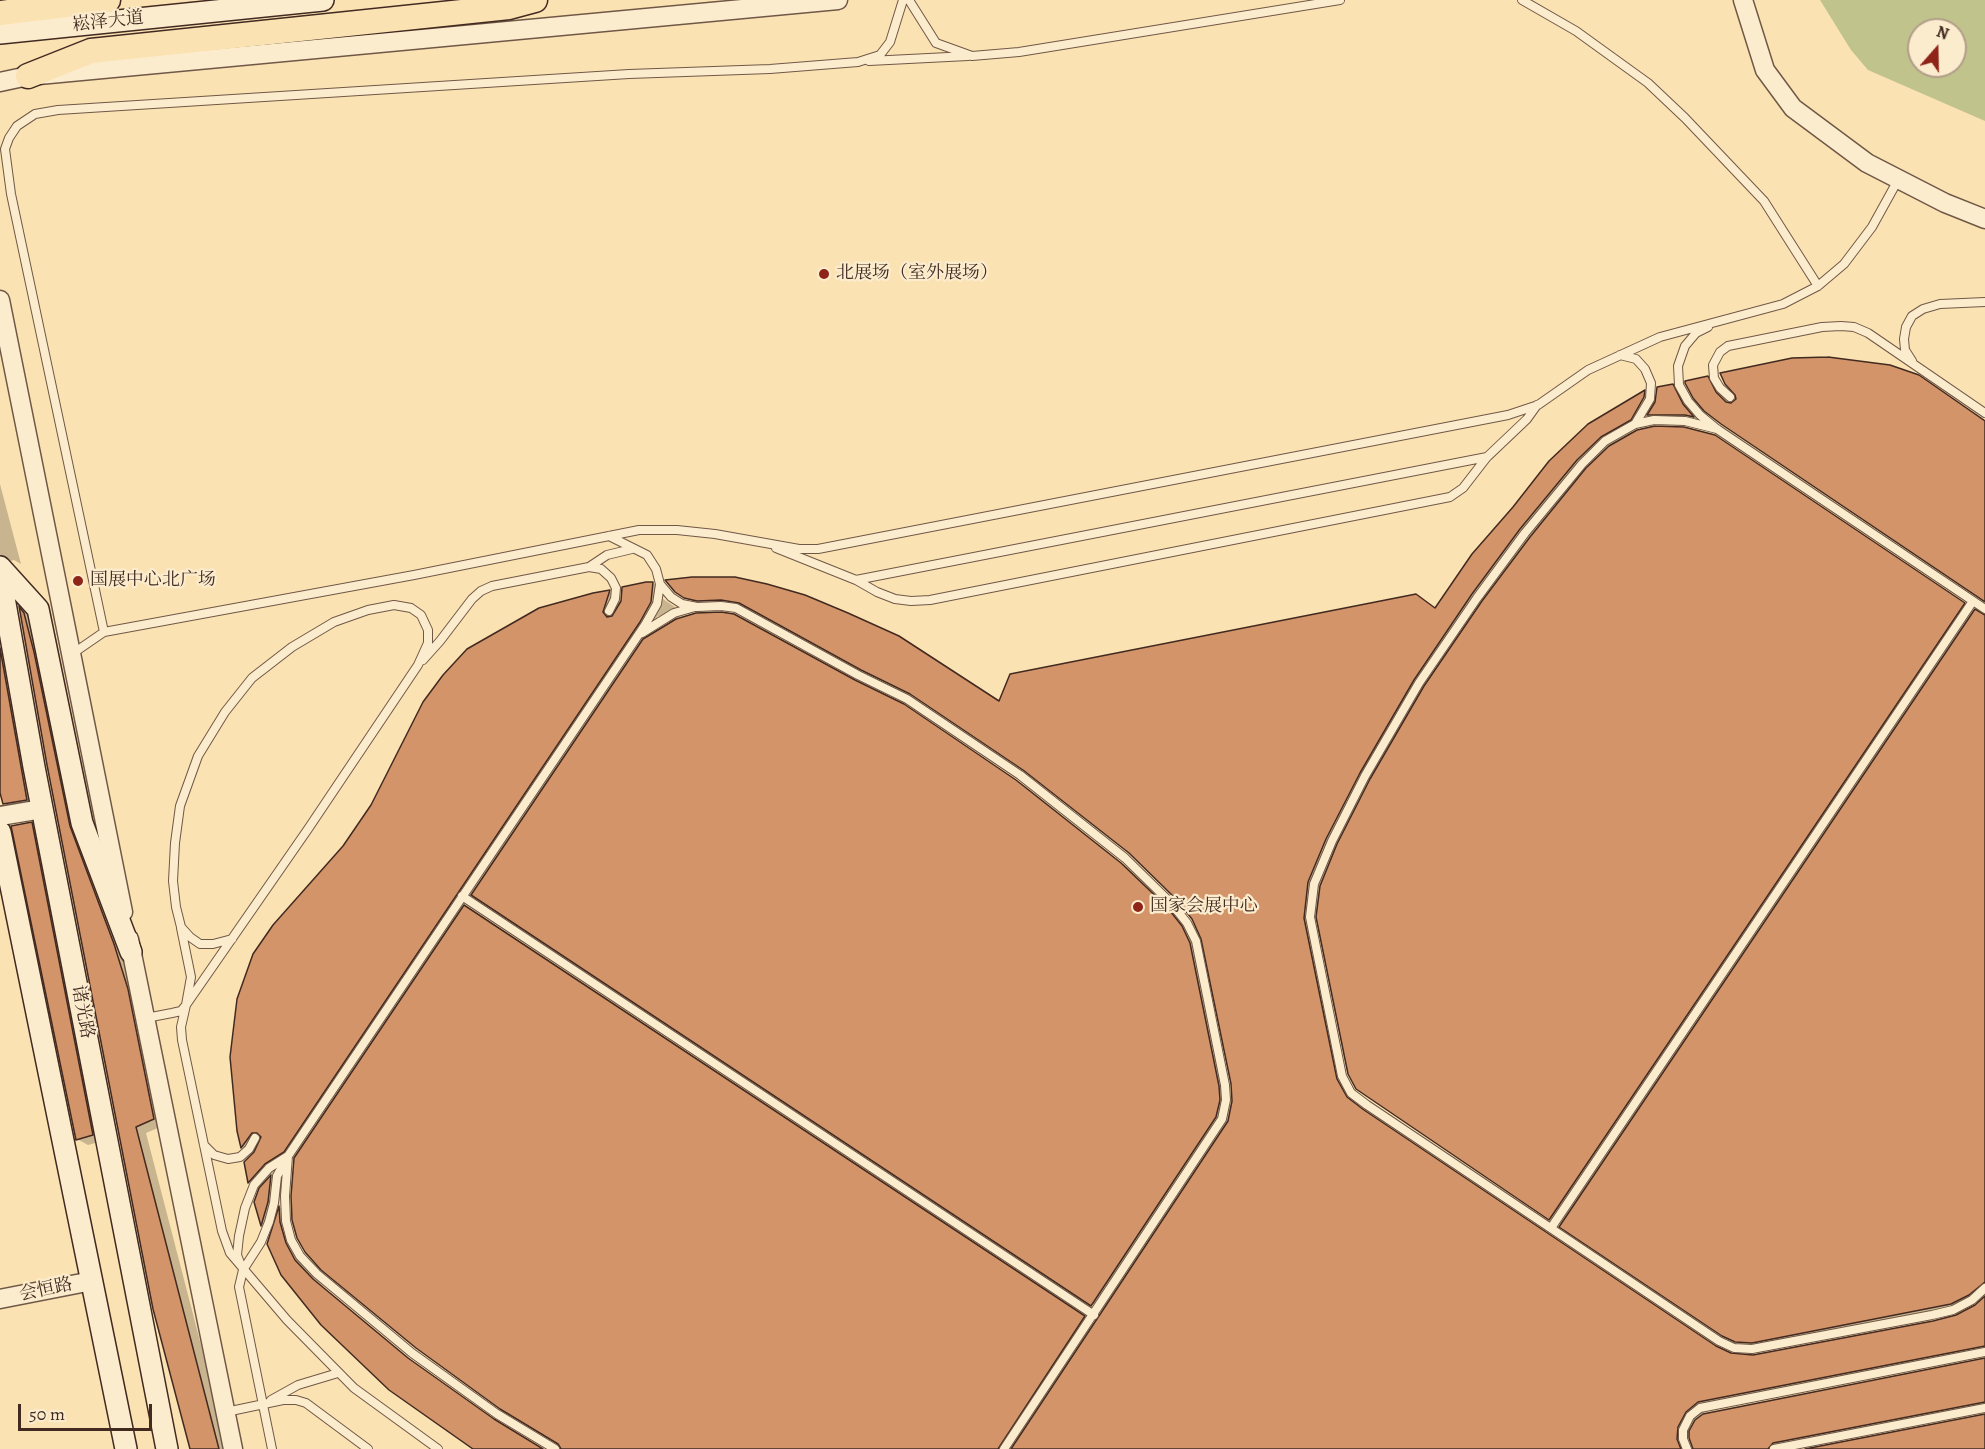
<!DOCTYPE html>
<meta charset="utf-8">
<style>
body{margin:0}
#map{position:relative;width:1985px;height:1449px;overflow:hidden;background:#fbe2b3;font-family:Alegreya,serif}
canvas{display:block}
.north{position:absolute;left:1907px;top:18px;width:60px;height:60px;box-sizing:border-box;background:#fcecce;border:2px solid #b29e89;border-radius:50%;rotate:20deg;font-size:16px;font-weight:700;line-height:24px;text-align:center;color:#422a21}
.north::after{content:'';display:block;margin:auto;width:21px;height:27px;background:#8f2418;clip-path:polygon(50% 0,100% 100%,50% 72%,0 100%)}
.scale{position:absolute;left:18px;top:1404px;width:134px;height:27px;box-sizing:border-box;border:3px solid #422a21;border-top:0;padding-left:8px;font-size:18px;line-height:21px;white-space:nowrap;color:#422a21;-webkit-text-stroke:4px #fcecce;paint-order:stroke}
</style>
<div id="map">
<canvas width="1985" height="1449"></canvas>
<div class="north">N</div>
<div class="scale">50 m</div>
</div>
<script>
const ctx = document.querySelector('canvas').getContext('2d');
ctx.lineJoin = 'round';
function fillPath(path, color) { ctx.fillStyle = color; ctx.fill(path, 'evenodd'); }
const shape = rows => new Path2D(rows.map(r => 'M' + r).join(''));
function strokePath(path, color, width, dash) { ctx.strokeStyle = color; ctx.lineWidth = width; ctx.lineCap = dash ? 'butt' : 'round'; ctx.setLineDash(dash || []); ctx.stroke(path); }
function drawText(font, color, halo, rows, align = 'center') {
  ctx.font = font + ' Alegreya,"Noto Serif SC",serif'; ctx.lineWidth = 4.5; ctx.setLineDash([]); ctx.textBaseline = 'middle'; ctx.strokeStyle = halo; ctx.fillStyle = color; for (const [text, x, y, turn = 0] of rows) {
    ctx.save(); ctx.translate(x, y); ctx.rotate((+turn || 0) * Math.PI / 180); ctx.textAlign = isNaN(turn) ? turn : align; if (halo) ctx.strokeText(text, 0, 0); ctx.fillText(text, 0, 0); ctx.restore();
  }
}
fillPath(shape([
 [1820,0,1985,0,1985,121,1868,70,1851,50],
 [1919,30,1955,30,1955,66,1919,66]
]), '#c0c38b');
fillPath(shape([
 [1708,377,1719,384,1726,399,1731,404,1931,384,1985,421,1985,600,1721,423],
 [1673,385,1684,392,1694,412,1702,421,1660,421,1648,414,1642,425,1630,433,1655,428,1726,443,1985,617,1985,1354,1710,1408,1700,1416,1985,1360,1985,1410,1784,1449,1694,1449,1690,1430,1688,1434,1688,1449,562,1449,559,1443,295,1157,276,1170,270,1176,282,1182,279,1207,290,1214,291,1229,306,1268,324,1287,419,1366,505,1427,541,1449,476,1449,390,1389,273,1231,262,1225,255,1202,261,1188,250,1182,245,1162,254,1154,242,1147,239,1131,593,595,610,592,620,598,618,609,622,602,623,589,653,583,664,589,663,599,684,613,673,621,915,712,1028,788,1132,871,1177,915,1201,950,1230,1093,1231,1109,1233,1101,1232,1084,1203,938,1193,919,1177,898,1130,853,1024,769,917,697,751,608,697,604,676,591,692,579,1000,703,1436,609,1473,555,1645,392,1657,399],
 [658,616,671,623,642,641,651,628],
 [472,894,1104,1311,1095,1324,464,906],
 [1316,912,1371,1099,1735,1341,1748,1348,1942,1315,1962,1310,1982,1300,1977,1306,1955,1317,1752,1357,1731,1355,1720,1350,1358,1105,1347,1085,1315,925],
 [0,484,21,564,14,560,3,563,0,568],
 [0,596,38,806,15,810,4,803,0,787],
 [21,609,30,615,125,952,165,1125,146,1133,228,1449,192,1449],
 [61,776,73,833,70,833,58,777],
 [31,824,42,830,103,1141,88,1145,77,1139]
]), '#0003');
const building = shape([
 [1828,357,1890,365,1919,375,1985,421,1985,602,1721,424,1704,411,1693,398,1685,383,1685,381,1708,376,1716,392,1726,402,1731,403,1736,399,1735,395,1725,384,1720,373,1792,358,1828,357],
 [1673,384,1683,404,1694,417,1685,415,1647,415,1655,402,1657,387,1673,384],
 [1645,390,1644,397,1631,420,1601,437,1577,460,1520,529,1472,594,1414,680,1360,773,1326,839,1308,882,1304,918,1337,1079,1347,1097,1364,1110,1716,1346,1731,1353,1753,1355,1933,1321,1956,1315,1975,1305,1985,1296,1985,1346,1698,1402,1686,1412,1678,1427,1677,1439,1681,1449,1011,1449,1228,1121,1232,1101,1231,1084,1201,939,1192,919,1176,899,1129,853,1023,770,910,694,861,670,739,603,721,600,697,601,684,598,675,592,665,580,692,577,735,577,767,584,805,595,848,613,899,636,999,701,1010,674,1416,594,1435,608,1472,554,1513,507,1549,461,1588,424,1645,390],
 [1655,426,1684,427,1715,435,1965,603,1549,1220,1356,1089,1348,1074,1316,917,1320,886,1337,844,1370,779,1424,686,1482,601,1530,537,1586,468,1609,446,1637,430,1655,426],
 [646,582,653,582,651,602,640,622,284,1152,265,1164,248,1183,244,1162,254,1152,261,1137,257,1133,252,1133,241,1148,237,1131,230,1057,237,999,253,954,273,925,343,846,371,805,423,702,443,675,467,649,539,608,593,593,610,590,603,612,607,617,612,616,621,601,622,587,646,582],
 [19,606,24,613,34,652,70,826,114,944,128,989,154,1119,136,1127,219,1449,190,1449,153,1309,47,765,19,606],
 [1975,609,1985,615,1985,1282,1969,1295,1951,1304,1752,1343,1735,1342,1722,1336,1559,1227,1975,609],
 [721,612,734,614,855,680,904,704,1016,780,1121,863,1167,907,1182,926,1190,943,1219,1086,1220,1100,1216,1117,1091,1306,471,895,643,639,676,619,696,613,721,612],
 [0,648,27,800,3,804,0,793,0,648],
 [32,822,93,1135,76,1140,11,826,32,822],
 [464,905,1085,1316,998,1449,561,1449,558,1444,500,1409,416,1348,321,1270,305,1252,297,1238,292,1220,291,1196,294,1158,464,905],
 [271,1175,268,1202,261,1226,254,1202,259,1188,271,1175],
 [279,1206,280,1222,286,1243,295,1260,313,1279,408,1358,494,1419,543,1449,473,1449,389,1390,321,1325,281,1275,267,1244,279,1206],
 [1985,1358,1985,1402,1773,1443,1768,1449,1693,1449,1689,1438,1689,1431,1695,1420,1703,1414,1985,1358],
 [1985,1414,1985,1449,1805,1449,1985,1414]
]);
fillPath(building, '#d39469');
strokePath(building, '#422a21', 1.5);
const service = shape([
 [909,0,936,43,972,56,1019,52,1340,0],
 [1522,0,1576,31,1648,83,1685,118,1764,201,1818,286],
 [869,61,968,56],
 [1708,327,1696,333,1685,346,1678,366,1679,385,1688,401,1700,415,1717,429,1985,609],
 [1620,355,1636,359,1645,369,1651,383,1650,399,1635,424],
 [1912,361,1905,350,1904,339,1906,327,1912,316,1923,309,1940,304,1985,302],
 [1730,397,1720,388,1714,378,1713,365,1720,352,1728,346,1822,327,1841,326,1854,327,1868,333,1985,413],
 [1717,429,1685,421,1654,420,1635,424,1605,441,1582,464,1525,533,1477,598,1419,683,1365,776,1332,841,1314,884,1310,917,1342,1076,1351,1093,1367,1105,1719,1341,1734,1348,1752,1349,1932,1315,1953,1310,1972,1300,1985,1288],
 [776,548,856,580,877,592,895,599,911,601,930,600,1450,497,1463,488,1487,457,1527,419,1537,405],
 [589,567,607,555,632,549],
 [856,580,1487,457],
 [660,584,671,597,682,604,697,607,721,606,736,608,858,675,907,699,1020,775,1125,858,1171,903,1187,923,1196,941,1225,1085,1226,1100,1222,1119,1004,1449],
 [104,632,11,194,5,149,9,138,17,126,35,114,58,110,629,74,770,69,858,62,880,55,890,42,903,0],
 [642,633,674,613,695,607],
 [72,654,104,632,414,575,639,530,677,530,715,534,799,549,818,549,1508,415,1538,405,1588,370,1660,337,1783,304,1818,286,1844,264,1872,227,1898,180],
 [423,660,440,641,472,599,481,591,492,586,589,567,601,569,611,578,616,588,615,599,609,611],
 [462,896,1094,1315],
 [232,939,213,944,200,944,190,937,181,927,176,907,173,881,175,843,180,806,198,756,225,712,252,678,292,647,334,622,368,610,394,605,411,608,421,615,428,630,428,643,418,665,308,829,186,1005,181,1027,182,1040,222,1231,230,1253,287,1320,354,1388,438,1449],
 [146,1018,172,1013,181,1011,186,1005,191,977,181,928],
 [204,1145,214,1155,228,1159,240,1157,249,1149,255,1138],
 [1551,1228,1973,601],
 [240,1263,237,1255,239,1236,245,1208,254,1185,269,1168,288,1156,277,1176,274,1203,269,1222,261,1242,243,1270,239,1287,272,1449],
 [271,1400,298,1385,338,1373],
 [226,1412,283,1400,296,1400,306,1403,368,1449],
 [555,1449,497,1414,412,1353,317,1274,300,1256,291,1240,286,1221,285,1196,288,1156,645,625,657,604,660,584,656,569,647,555,609,536],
 [1687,1449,1683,1439,1683,1430,1690,1416,1700,1408,1985,1352],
 [1774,1449,1985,1408]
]);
const tertiary = shape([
 [1743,0,1765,70,1793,108,1867,163,1945,203,1985,219],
 [0,82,28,76,838,0],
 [0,300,123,912],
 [0,816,42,809],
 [129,939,233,1449],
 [0,1299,92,1281]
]);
const secondary = shape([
 [0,33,323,0],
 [0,567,38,609,82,823,131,952],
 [0,575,34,767,167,1449],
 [0,832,126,1449]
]);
const trunk = shape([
 [0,13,108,0],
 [28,76,91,51,509,7,535,0]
]);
strokePath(service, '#705846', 10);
strokePath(tertiary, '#705846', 21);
strokePath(secondary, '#422a21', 24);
strokePath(trunk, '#422a21', 27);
strokePath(service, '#fcecce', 8);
strokePath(tertiary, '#fcecce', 18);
strokePath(secondary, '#fcecce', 21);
strokePath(trunk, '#fbe2b3', 24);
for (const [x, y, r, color] of [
 [824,274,6,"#8f2418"],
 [78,581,6,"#8f2418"],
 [1138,907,6,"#8f2418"]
]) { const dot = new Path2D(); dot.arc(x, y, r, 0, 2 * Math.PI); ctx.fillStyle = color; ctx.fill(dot); strokePath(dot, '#fcecce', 2); }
drawText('18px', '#422a21', '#fcecce', [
 ["崧泽大道",108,22,-6],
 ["诸光路",82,1012,79],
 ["会恒路",46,1290,-12]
]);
drawText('18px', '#422a21', '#fcecce', [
 ["北展场（室外展场）",836,274],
 ["国展中心北广场",90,581],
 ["国家会展中心",1150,907]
], 'left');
</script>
